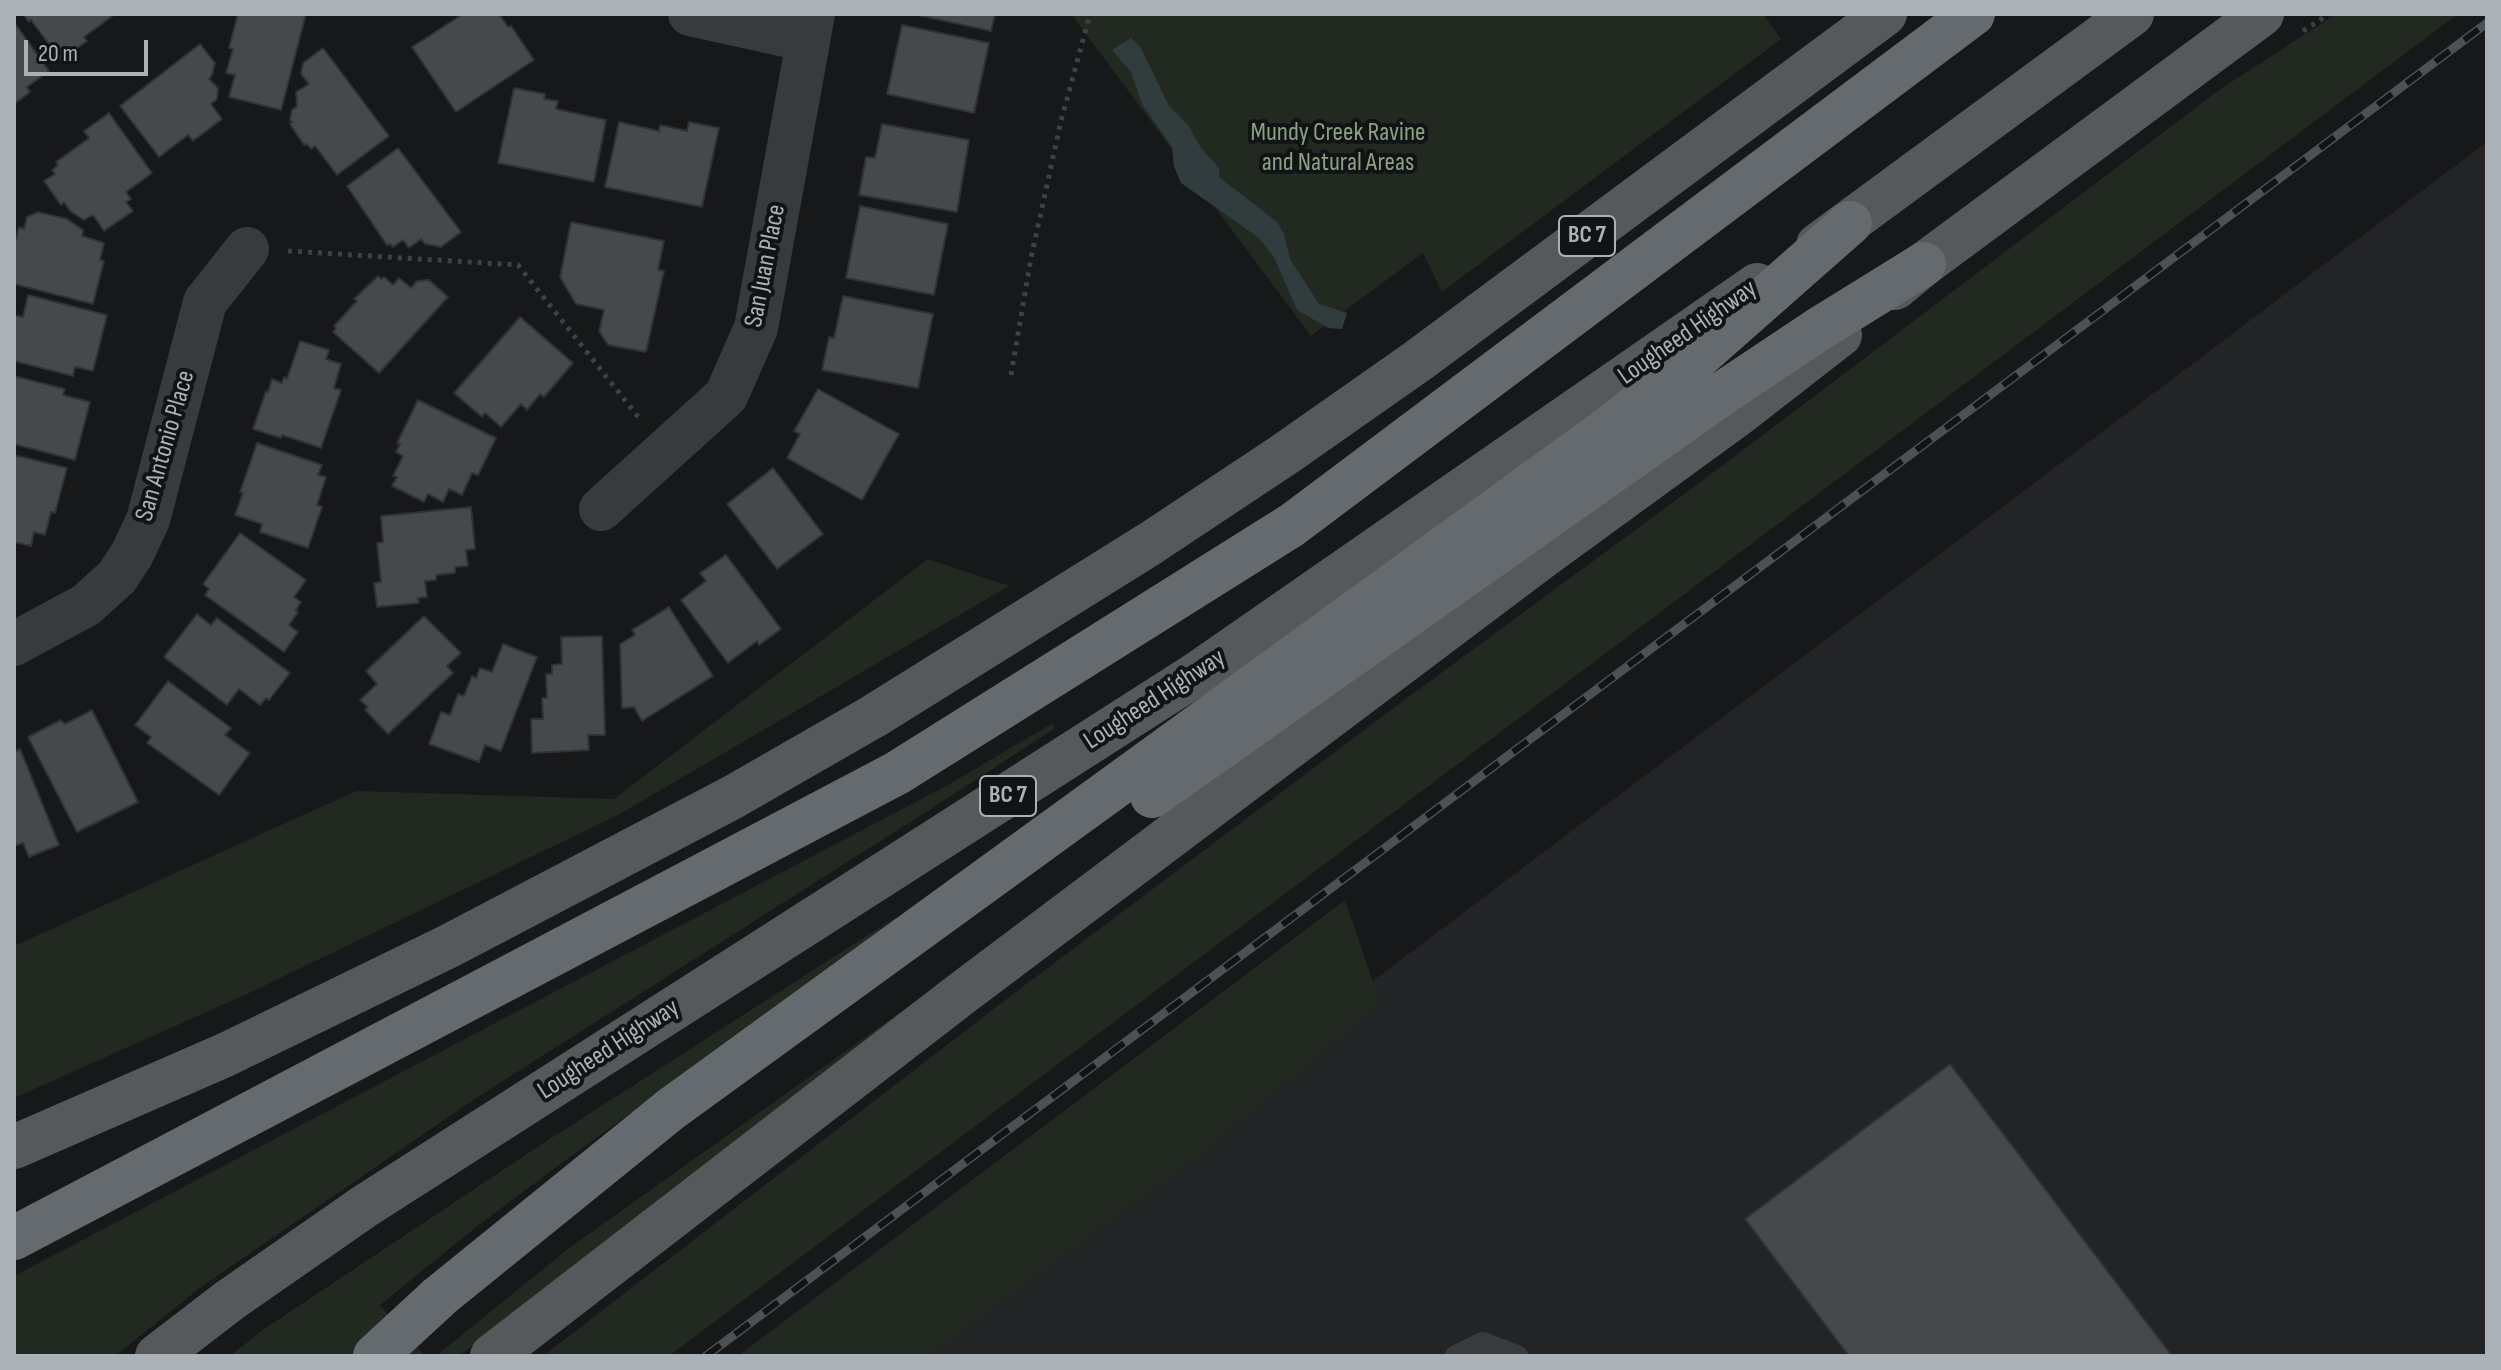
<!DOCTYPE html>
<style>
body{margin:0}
#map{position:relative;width:2501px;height:1370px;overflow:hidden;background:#171819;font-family:"Sofia Sans Condensed",sans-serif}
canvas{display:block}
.frame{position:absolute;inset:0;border:16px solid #aab2b8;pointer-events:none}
.scale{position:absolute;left:24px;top:40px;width:124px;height:36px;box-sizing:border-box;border:4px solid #aab2b8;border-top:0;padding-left:10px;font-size:24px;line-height:28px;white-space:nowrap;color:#aab2b8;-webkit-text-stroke:6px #121314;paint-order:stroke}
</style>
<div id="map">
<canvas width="2501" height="1370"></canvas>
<div class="frame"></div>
<div class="scale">20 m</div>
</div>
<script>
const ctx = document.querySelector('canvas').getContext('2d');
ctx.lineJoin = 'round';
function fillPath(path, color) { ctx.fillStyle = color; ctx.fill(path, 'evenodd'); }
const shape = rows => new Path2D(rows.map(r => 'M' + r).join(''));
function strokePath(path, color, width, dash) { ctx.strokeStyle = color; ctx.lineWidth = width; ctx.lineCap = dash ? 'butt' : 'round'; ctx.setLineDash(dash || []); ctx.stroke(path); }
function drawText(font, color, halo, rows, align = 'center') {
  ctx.font = font + ' "Sofia Sans Condensed",sans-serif'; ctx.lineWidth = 8; ctx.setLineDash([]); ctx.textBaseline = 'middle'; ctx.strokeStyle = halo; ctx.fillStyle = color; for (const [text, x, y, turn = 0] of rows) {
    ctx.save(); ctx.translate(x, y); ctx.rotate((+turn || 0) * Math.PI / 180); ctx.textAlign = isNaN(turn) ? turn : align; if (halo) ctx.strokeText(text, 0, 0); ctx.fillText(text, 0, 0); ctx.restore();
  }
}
fillPath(shape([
 [2487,142,2487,1356,873,1356,1027,1241]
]), '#232426');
fillPath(shape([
 [1071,14,1763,14,1781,39,1442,292,1423,253,1311,336],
 [2336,14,2458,14,669,1356,543,1356,1013,994,1399,704,1718,469,2219,90],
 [928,559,1009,586,620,814,247,994,14,1098,14,946,356,791,614,799],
 [1053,723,1054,729,926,812,473,1100,201,1287,115,1356,14,1356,14,1276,946,786],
 [1345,900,1380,1003,1207,1149,928,1356,738,1356],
 [899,915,802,990,578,1151,480,1224,380,1305,425,1356,230,1356,264,1329,542,1144],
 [996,944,459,1356,436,1356,569,1248]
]), '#222921');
fillPath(shape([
 [1131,38,1141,48,1169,106,1188,125,1201,148,1219,168,1219,177,1277,222,1284,234,1290,259,1319,304,1347,313,1342,329,1328,328,1297,310,1274,257,1259,238,1181,183,1174,167,1172,147,1142,104,1131,72,1112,50]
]), '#303c3e');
const building = shape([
 [23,14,115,14,84,37,87,41,61,60,31,20,29,22,23,14],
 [238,14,306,14,281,110,229,97,235,75,226,73,233,49,229,48,238,14],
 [463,14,499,14,508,27,511,26,534,60,456,112,412,47,463,14],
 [913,14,995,14,991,31,913,14],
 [14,22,49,71,27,87,30,92,14,104,14,22],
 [902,25,989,43,974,113,887,94,902,25],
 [200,44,215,63,212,75,209,79,218,88,217,99,211,104,222,119,193,141,188,135,159,157,120,106,200,44],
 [323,48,389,136,337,175,315,146,311,149,307,144,304,145,290,124,292,122,290,120,292,110,297,106,296,92,309,84,301,74,303,63,323,48],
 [514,88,545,94,544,99,558,101,556,109,606,120,594,182,498,163,514,88],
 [109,113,152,173,126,192,131,199,126,202,133,211,104,231,93,215,84,220,70,211,64,202,61,205,44,181,55,174,52,170,58,165,56,162,89,138,84,131,109,113],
 [619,122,659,131,660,125,687,131,689,122,719,128,702,207,605,187,619,122],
 [882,124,969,140,957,212,859,195,866,157,875,158,882,124],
 [398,148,461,232,441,247,425,244,421,239,409,248,403,240,393,247,390,244,387,245,347,186,398,148],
 [860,206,948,224,934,295,846,278,860,206],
 [38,212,67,219,83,230,82,236,104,243,100,260,104,261,93,304,14,284,14,247,19,227,24,229,27,217,38,212],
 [571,222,664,241,658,270,664,271,646,352,608,345,599,331,604,310,576,304,560,277,571,222],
 [378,276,381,279,384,277,393,285,399,278,411,288,417,281,429,280,448,297,379,373,333,332,336,328,334,326,357,301,354,299,378,276],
 [28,295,107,315,93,371,75,367,73,376,14,361,14,315,23,317,28,295],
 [843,296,933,314,918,388,822,370,829,337,834,338,843,296],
 [520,317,573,363,544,397,540,394,527,410,521,404,501,427,485,413,482,417,454,393,520,317],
 [300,341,329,350,326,359,341,364,334,388,341,390,321,448,282,435,281,438,253,429,266,391,268,392,272,379,282,383,284,377,287,379,300,341],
 [14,376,65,389,63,395,90,402,75,460,14,444,14,376],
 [818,389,899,434,862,500,787,458,800,434,794,431,818,389],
 [418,400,496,438,478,475,472,473,462,495,449,489,443,502,428,494,424,502,392,486,397,477,393,476,403,456,396,452,400,444,397,443,418,400],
 [257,443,322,465,318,475,326,477,317,505,322,507,308,548,260,532,262,524,235,515,243,493,240,492,257,443],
 [14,455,67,468,55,513,51,512,45,535,34,532,31,546,14,542,14,455],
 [773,468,823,534,777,569,727,504,773,468],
 [471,507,475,549,466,550,468,566,455,567,455,573,436,575,436,580,425,581,427,597,418,598,419,603,377,607,374,583,381,582,377,543,383,542,381,516,471,507],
 [240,533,306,580,294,597,301,602,296,610,298,612,289,625,298,632,284,652,205,595,209,589,203,584,240,533],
 [726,555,781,629,759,645,757,641,728,663,681,600,706,581,700,573,726,555],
 [669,607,713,676,642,721,634,707,622,708,620,644,635,635,632,630,669,607],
 [197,614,211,625,217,618,290,673,269,700,266,698,260,705,239,689,227,705,164,657,197,614],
 [424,616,461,653,447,666,453,673,388,734,365,710,368,707,360,700,377,684,366,671,424,616],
 [602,636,605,735,588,735,589,750,532,753,531,719,543,719,542,698,547,698,546,674,552,674,552,665,562,664,561,637,602,636],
 [503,644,537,657,501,751,485,745,479,762,429,744,441,712,450,715,458,694,464,696,472,676,476,678,480,668,492,672,503,644],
 [168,681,231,728,225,735,250,753,219,795,147,743,151,737,135,725,168,681],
 [92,710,138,802,77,832,28,737,61,720,65,724,92,710],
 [20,749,59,845,29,857,23,843,14,846,14,752,20,749],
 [1950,1064,2172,1356,1849,1356,1745,1219,1950,1064]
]);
fillPath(building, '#46494c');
strokePath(building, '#313235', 2);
strokePath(shape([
 [2303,31,2329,14],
 [288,251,518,265,639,418],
 [1011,375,1031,258,1061,121,1090,14]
]), '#3e4245', 5, [4, 6]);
strokePath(shape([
 [1456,1356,1483,1343,1517,1356]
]), '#383b3e', 22);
strokePath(shape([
 [690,14,808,40],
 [601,509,726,396,756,328,813,14],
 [14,644,86,605,117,577,132,554,148,520,205,302,247,249]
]), '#383b3e', 44);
strokePath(shape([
 [1818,245,2132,14],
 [1895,288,1924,264,2262,14],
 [14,1147,225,1055,449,946,733,797,874,716,1151,543,1285,454,1419,360,1885,14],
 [157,1356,230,1300,365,1206,1195,675,1757,285],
 [492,1356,961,994,1542,557,1741,412,1840,335]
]), '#55595c', 44);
strokePath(shape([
 [1152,796,1723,393,1819,329,1924,264],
 [14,1238,897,773,1292,525,1973,14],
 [375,1356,440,1296,671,1109,1613,425,1698,357,1850,223]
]), '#656a6e', 44);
const rail = shape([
 [706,1356,2487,23]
]);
strokePath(rail, '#4e5154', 9);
strokePath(rail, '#121314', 6, [18]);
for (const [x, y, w] of [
 [1587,236,56],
 [1008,796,56]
]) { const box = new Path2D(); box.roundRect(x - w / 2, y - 20, w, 40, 6); ctx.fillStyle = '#121314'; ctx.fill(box); strokePath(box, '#aab2b8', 2); }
drawText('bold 24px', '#aab2b8', null, [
 ["BC 7",1587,236],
 ["BC 7",1008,796]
]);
drawText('26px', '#8aa183', '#121314', [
 ["Mundy Creek Ravine",1338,133],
 ["and Natural Areas",1338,163]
]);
drawText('26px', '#aab2b8', '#121314', [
 ["San Juan Place",766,266,-79],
 ["Lougheed Highway",1688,333,-35],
 ["San Antonio Place",166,446,-74],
 ["Lougheed Highway",1155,700,-33],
 ["Lougheed Highway",609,1050,-33]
]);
</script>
